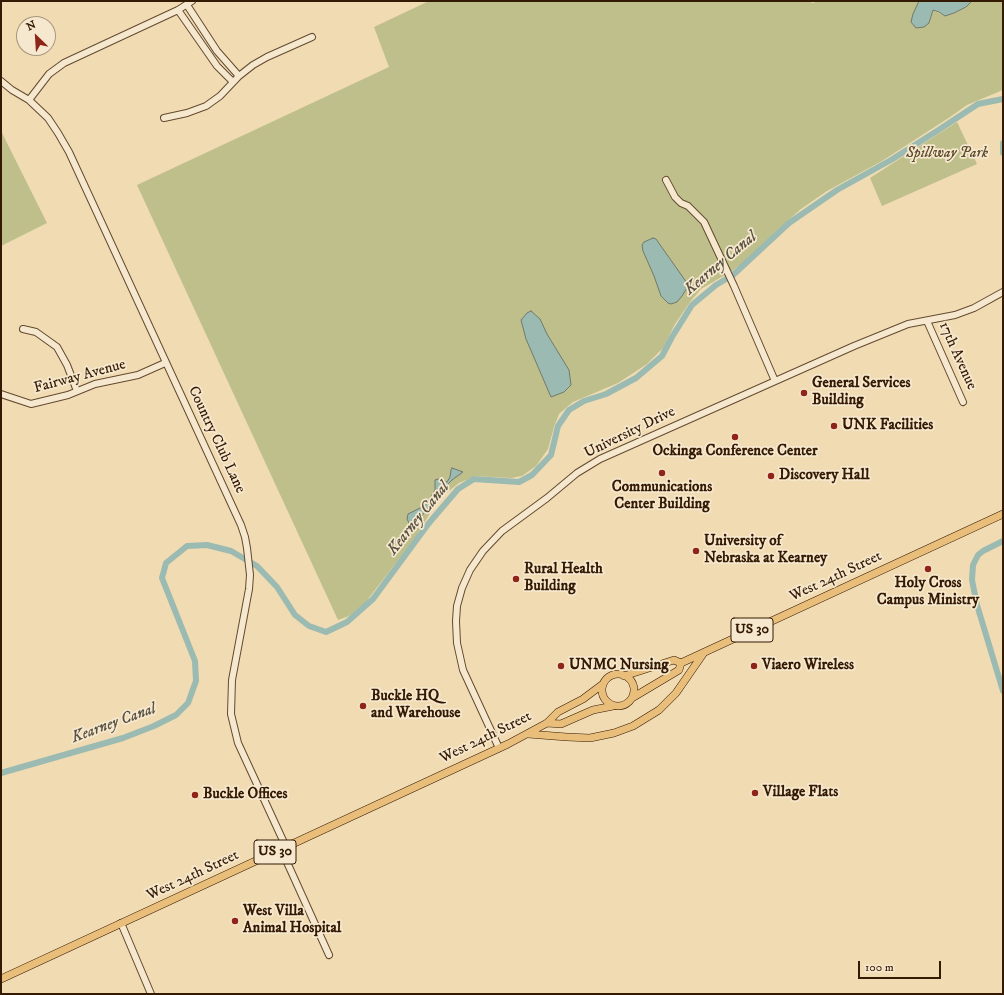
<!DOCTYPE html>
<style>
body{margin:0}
#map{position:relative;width:1004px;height:995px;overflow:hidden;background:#f1dbb3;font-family:"IM FELL DW Pica",serif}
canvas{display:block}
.frame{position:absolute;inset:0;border:2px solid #341903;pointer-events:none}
.north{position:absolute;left:16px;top:16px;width:40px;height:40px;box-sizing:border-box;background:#f6e8ce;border:1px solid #a8957d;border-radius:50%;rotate:335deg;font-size:11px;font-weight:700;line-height:16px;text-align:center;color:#341903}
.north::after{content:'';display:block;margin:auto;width:14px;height:18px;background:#8f2418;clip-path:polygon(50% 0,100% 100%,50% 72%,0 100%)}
.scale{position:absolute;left:858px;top:961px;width:83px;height:18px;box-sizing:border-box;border:2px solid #341903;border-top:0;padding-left:5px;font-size:12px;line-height:14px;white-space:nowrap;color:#341903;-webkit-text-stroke:3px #f6e8ce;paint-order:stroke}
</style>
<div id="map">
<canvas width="1004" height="995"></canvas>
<div class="frame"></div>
<div class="north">N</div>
<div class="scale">100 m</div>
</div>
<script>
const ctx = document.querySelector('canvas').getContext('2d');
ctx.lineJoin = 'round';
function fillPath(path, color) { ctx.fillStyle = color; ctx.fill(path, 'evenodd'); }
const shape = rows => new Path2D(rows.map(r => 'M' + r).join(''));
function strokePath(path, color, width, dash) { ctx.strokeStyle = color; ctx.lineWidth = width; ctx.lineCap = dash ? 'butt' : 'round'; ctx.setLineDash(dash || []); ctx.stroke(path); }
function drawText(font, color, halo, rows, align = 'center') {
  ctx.font = font + ' "IM FELL DW Pica",serif'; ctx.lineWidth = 3.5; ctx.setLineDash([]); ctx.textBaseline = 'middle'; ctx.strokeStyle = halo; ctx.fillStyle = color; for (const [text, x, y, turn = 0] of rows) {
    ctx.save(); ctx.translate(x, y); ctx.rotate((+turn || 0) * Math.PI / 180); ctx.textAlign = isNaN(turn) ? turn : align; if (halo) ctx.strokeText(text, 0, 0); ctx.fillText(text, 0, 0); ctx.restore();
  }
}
fillPath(shape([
 [429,1,807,1,813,3,818,1,920,1,929,23,933,10,945,16,966,7,972,1,1003,1,1003,90,967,105,950,117,882,161,827,191,801,209,776,231,745,261,732,271,701,289,690,302,675,324,663,348,647,364,618,383,573,402,559,414,554,427,548,449,536,466,522,476,511,478,476,476,459,483,438,500,415,538,365,603,349,616,338,620,137,185,389,67,374,27],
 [957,122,977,164,882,206,870,178],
 [1,131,47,223,1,246]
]), '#bebf8a');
const water = shape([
 [919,1,972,1,966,7,954,13,945,16,939,12,933,10,929,23,924,27,916,28,911,22,913,14,919,1],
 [653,238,656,239,687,283,687,288,682,296,677,302,671,304,668,303,661,296,654,276,643,251,642,245,644,242,653,238],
 [531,311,540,319,547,334,569,370,571,385,564,392,551,397,526,339,521,320,527,313,531,311],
 [452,468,463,472,452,480,442,490,414,526,410,525,407,519,408,514,426,505,435,490,435,480,438,479,444,482,447,482,450,477,451,470,452,468]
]);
fillPath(water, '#9bbab1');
strokePath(water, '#727a6b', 1);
strokePath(shape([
 [1003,143,1003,153],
 [1003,541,983,551,978,555,973,565,972,580,977,605,1003,691],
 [1,773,123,738,154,726,176,715,188,703,196,681,195,661,162,578,166,563,187,546,207,545,231,551,257,566,277,587,295,615,309,626,326,632,347,622,373,599,429,523,458,489,474,479,519,482,532,475,551,455,558,426,569,410,584,401,606,394,636,378,662,356,672,337,692,305,716,285,733,275,789,223,837,190,891,160,937,131,978,104,1003,99]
]), '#9bbab1', 6);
const minor = shape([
 [187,5,217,51,239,76],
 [178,10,217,66,233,82],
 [1,81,12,90,29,100,48,118,58,133,69,152,241,525,245,537,247,548,250,575,249,589,232,680,231,714,238,743,286,847],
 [29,100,49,74,64,63,178,10,192,1],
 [164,118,187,113,206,106,220,96,239,76,253,65,267,57,312,37],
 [666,180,675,197,681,203,688,206,704,222,734,286,775,381],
 [927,321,963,402],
 [23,329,36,332,57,347,67,365,77,391],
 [1,394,31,404,68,395,95,384,138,375,165,363],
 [499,748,463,670,457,643,456,621,457,606,462,588,470,570,483,551,502,531,547,498,577,473,600,459,854,346,908,324,955,315,974,308,1003,292],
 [281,849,329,955],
 [121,923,151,994]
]);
const major = shape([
 '602 690a16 16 0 1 1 32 0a16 16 0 1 1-32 0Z',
 [624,676,674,660,681,663],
 [632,698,679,670,681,663,1003,514],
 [547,723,561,724,593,710,613,706],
 [528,734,567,737,590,738,614,733,633,726,659,710,676,693,703,654],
 [1,979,508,744,547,723,558,712,583,699,603,684]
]);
strokePath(minor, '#634a2f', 8);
strokePath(major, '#341903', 8);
strokePath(minor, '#f6e8ce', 6);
strokePath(major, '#e8be7a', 7);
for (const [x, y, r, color] of [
 [804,393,4,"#8f2418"],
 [834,426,4,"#8f2418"],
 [735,437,4,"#8f2418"],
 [662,473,4,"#8f2418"],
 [771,476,4,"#8f2418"],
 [696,551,4,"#8f2418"],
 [928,569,4,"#8f2418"],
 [516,579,4,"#8f2418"],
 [561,666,4,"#8f2418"],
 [754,666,4,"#8f2418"],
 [363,706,4,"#8f2418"],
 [755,793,4,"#8f2418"],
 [195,795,4,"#8f2418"],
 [235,921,4,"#8f2418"]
]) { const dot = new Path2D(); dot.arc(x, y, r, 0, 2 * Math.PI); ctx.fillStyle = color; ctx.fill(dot); strokePath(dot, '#f6e8ce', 1.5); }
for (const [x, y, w] of [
 [752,630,42],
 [275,852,42]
]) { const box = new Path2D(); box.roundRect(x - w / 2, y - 12, w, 24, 3); ctx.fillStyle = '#f6e8ce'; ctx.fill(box); strokePath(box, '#341903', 1); }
drawText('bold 14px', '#341903', null, [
 ["US 30",752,630],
 ["US 30",275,852]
]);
drawText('italic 15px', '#5d4b2c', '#f6e8ce', [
 ["Spillway Park",947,154]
]);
drawText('15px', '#341903', '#f6e8ce', [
 ["17th Avenue",957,356,66],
 ["Fairway Avenue",80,377,-15],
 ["University Drive",630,433,-26],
 ["Country Club Lane",216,440,65],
 ["West 24th Street",836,577,-25],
 ["West 24th Street",486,738,-26],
 ["West 24th Street",193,876,-25]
]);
drawText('bold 15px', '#341903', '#f6e8ce', [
 ["General Services",812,384],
 ["Building",812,401],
 ["UNK Facilities",842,426],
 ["Ockinga Conference Center",735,452,"center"],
 ["Discovery Hall",779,476],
 ["Communications",662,488,"center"],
 ["Center Building",662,505,"center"],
 ["University of",704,542],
 ["Nebraska at Kearney",704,559],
 ["Rural Health",524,570],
 ["Building",524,587],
 ["Holy Cross",928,584,"center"],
 ["Campus Ministry",928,601,"center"],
 ["UNMC Nursing",569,666],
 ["Viaero Wireless",762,666],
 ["Buckle HQ",371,697],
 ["and Warehouse",371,714],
 ["Village Flats",763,793],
 ["Buckle Offices",203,795],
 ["West Villa",243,912],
 ["Animal Hospital",243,929]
], 'left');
drawText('italic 16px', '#585140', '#f6e8ce', [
 ["Kearney Canal",721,264,-40],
 ["Kearney Canal",419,519,-51],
 ["Kearney Canal",114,724,-20]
]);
</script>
